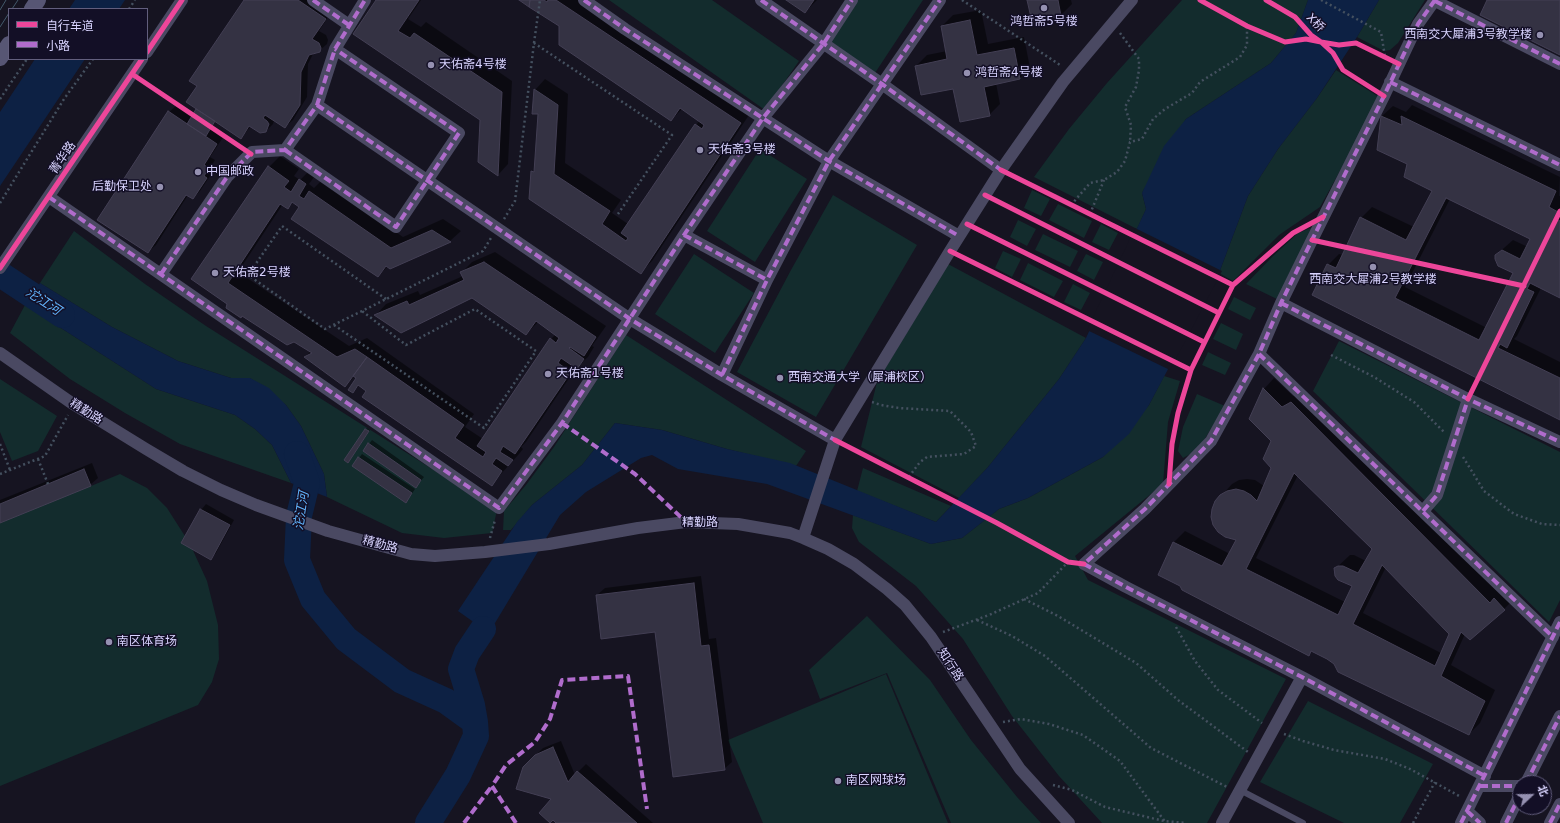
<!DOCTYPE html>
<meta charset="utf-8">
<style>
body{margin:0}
#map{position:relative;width:1560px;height:823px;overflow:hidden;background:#161421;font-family:"DejaVu Sans","Noto Sans SC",sans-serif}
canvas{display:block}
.legend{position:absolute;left:8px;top:8px;width:140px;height:52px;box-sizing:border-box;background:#130f26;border:1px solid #625e7d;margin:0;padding:5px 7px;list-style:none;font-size:12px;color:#d9d4ff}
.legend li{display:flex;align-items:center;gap:8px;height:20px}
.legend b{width:20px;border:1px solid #625e7d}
.north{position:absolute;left:1512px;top:775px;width:40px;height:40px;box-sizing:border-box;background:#130f26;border:1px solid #625e7d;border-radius:50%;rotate:68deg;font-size:11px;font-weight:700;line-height:16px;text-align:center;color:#d9d4ff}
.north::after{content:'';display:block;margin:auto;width:14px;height:18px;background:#9591b1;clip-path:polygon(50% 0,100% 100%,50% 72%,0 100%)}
</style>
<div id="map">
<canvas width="1560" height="823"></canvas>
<ul class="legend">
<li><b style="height:5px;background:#ed469a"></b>自行车道</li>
<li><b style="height:5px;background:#b06ccc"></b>小路</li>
</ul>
<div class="north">北</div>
</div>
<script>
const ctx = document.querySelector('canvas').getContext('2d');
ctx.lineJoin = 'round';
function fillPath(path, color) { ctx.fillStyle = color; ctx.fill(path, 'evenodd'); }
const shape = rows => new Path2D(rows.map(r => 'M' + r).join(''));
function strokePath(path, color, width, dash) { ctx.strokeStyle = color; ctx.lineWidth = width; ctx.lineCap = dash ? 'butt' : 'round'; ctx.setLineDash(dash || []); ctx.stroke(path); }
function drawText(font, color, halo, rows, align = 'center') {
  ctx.font = font + ' "DejaVu Sans","Noto Sans SC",sans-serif'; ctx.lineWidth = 3; ctx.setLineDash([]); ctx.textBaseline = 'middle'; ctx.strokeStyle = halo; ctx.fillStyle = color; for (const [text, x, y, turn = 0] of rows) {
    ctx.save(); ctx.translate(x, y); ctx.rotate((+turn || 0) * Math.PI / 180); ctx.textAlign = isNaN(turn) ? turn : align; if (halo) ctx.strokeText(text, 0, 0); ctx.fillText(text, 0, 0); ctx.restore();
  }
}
fillPath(shape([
 [609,0,712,0,799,61,765,110],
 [856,0,923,0,875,73,828,42],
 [1182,0,1308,0,1296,33,1271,63,1186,119,1142,193,1146,209,1137,229,1034,177,1069,129,1107,83],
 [1379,0,1425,0,1398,43,1390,50,1384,51,1357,37],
 [1336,70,1379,97,1350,153,1320,207,1279,235,1233,281,1219,273,1248,196,1278,149,1317,98],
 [760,149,807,179,755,262,707,231],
 [1032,190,1050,199,1041,216,1024,208],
 [833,195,917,245,816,417,737,372,791,270],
 [1058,204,1092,221,1084,238,1049,220],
 [1018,220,1036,229,1027,246,1010,237],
 [1101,224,1118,233,1109,250,1092,242],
 [1316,226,1279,300,1246,284,1273,256,1298,233],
 [74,231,145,284,206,326,497,510,492,533,444,538,402,533,327,497,324,474,301,426,286,405,250,378,231,378,178,361,112,327,40,283],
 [1043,234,1078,251,1070,267,1035,250],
 [1003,251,1021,259,1012,277,995,268],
 [694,254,754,293,715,353,655,314],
 [1086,254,1103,262,1094,280,1077,271],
 [1028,263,1063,281,1054,297,1020,280],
 [948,264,1086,338,1059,379,988,467,959,498,861,447,877,382],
 [1073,284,1090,293,1081,310,1064,302],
 [1234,297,1256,308,1250,320,1228,309],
 [25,305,156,389,235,415,255,429,272,445,291,483,180,444,125,413,70,379,10,333],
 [1221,323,1243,334,1236,350,1213,339],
 [626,335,806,451,796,466,727,449,662,430,615,423,582,465,532,505,511,530,503,530,504,511,526,485,554,447],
 [1339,341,1560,452,1560,600,1549,622,1313,391],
 [1208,352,1231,363,1225,375,1202,365],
 [1164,376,1180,381,1168,422,1163,484,1075,556,1088,580,1286,679,1207,823,1102,823,1059,776,1012,716,963,639,916,586,859,542,852,528,853,515,931,544,962,538,999,509,1028,498,1103,457,1149,405],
 [0,379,57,416,38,451,12,461,0,432],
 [1197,394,1225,406,1198,450,1183,458,1178,451,1183,427],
 [863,468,951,506,936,522,857,491],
 [84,469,91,486,120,474,147,488,167,508,190,544,207,581,218,625,219,659,212,682,198,705,0,786,0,504],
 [867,616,930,680,971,740,1017,797,1041,823,951,823,887,673,820,699,809,670],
 [886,674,948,823,763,823,728,740],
 [1308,701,1433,764,1400,823,1344,823,1260,782]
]), '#132c2d');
fillPath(shape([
 [75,0,125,0,119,9,69,9],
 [1308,0,1379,0,1357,37,1317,98,1278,149,1248,196,1219,273,1149,405,1129,434,1103,457,1028,498,999,509,962,538,931,544,767,484,678,469,652,455,641,458,586,492,560,515,489,633,458,611,517,522,532,505,582,465,615,423,662,430,727,449,790,463,936,522,988,467,1059,379,1086,338,1146,209,1142,193,1164,146,1186,119,1271,63,1296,33],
 [35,59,85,59,0,186,0,112],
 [40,283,112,327,178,361,231,378,250,378,269,388,286,405,301,426,324,474,327,497,291,483,272,445,255,429,235,415,156,389,25,305]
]), '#0d2144');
fillPath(shape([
 [1135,228,1222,271,1170,370,1087,330]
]), '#161421');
fillPath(shape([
 [245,0,316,0,332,11,319,31,326,35,328,40,327,44,319,51,313,54,308,64,307,97,293,120,285,127,274,120,273,124,266,131,251,126,241,138,215,120,211,127,224,136,210,157,215,160,210,168,214,170,200,191,193,198,188,195,156,245,148,252,169,112,177,105,193,116,208,118,199,86],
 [377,0,421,0,408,19,421,27,426,22,512,81,508,164,498,175,481,119,355,34],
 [522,0,583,0,751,112,652,261,641,272,532,172,536,168,539,114,535,90,545,79,568,94,565,163,621,200,612,213,628,224,699,121,682,109,671,120,560,26],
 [788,0,817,0,805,12],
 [1028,0,1071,0,1072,4,1061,15,1032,21],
 [981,10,988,44,1024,37,1030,68,1019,79,996,83,1000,104,989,115,954,88,916,66,927,55,947,51,942,26,953,15],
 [1412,105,1560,177,1559,196,1560,196,1560,297,1541,288,1517,336,1514,339,1560,362,1560,419,1328,265,1339,254,1343,255,1361,218,1372,207,1414,227,1433,191,1408,164,1378,149,1382,116,1393,106,1406,112],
 [1450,199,1531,239,1528,247,1513,240,1496,255,1514,273,1487,328,1405,287],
 [280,156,299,169,294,176,300,180,311,169,317,173,309,184,314,188,321,181,403,237,443,219,461,231,450,241,390,268,388,266,378,276,301,206,293,201,288,207,283,204,238,272,349,346,367,338,474,414,465,427,483,439,551,339,556,334,538,322,526,334,472,297,376,315,386,304,418,291,420,295,463,276,461,273,472,262,495,252,606,326,592,346,594,347,588,357,576,368,526,442,521,447,523,449,519,454,492,484,359,385,353,392,358,377,355,376,344,386,305,357,311,351,228,303,192,279,269,167],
 [1274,378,1293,396,1303,391,1515,598,1504,609,1465,634,1451,665,1495,690,1480,723,1469,734,1313,650,1309,654,1181,585,1160,575,1174,542,1185,531,1230,554,1237,539,1221,496,1232,484,1239,480,1247,479,1255,480,1264,486,1273,467,1272,441,1264,389],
 [1298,475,1373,549,1366,561,1354,555,1350,555,1335,569,1353,585,1345,602,1256,558],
 [1386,567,1450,634,1441,653,1363,613],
 [367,428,370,430,350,460,345,460],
 [372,440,424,477,419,483,416,487,369,444],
 [362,454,415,489,409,498,353,466],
 [92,463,98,478,90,485,0,522,0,500],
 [206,504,234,520,216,553,211,558,201,510],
 [701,576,709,639,716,638,732,762,724,769,656,631,597,595,605,588],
 [561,741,575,775,586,764,653,823,558,823,553,799,524,767,543,748]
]), '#0007');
strokePath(shape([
 [0,274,62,315],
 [297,454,307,483,299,516,297,560,313,599,346,639,402,681,446,701,475,722,476,736,458,775,428,823],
 [475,722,472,705,461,669,467,653,483,629]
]), '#0d2144', 26);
const building = shape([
 [244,0,298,0,326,19,312,39,319,43,321,48,320,52,309,55,301,72,300,105,285,128,265,115,263,118,267,121,269,124,266,132,260,133,249,126,241,139,186,102,197,86,189,81,244,0],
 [376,0,419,0,398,31,410,38,414,33,502,92,498,176,478,162,480,120,353,34,376,0],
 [519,0,530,0,529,7,519,0],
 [530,0,544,0,547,2,548,0,556,0,741,123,641,274,529,199,531,171,534,172,538,114,532,114,534,89,558,105,554,174,610,211,602,224,626,241,628,238,621,233,695,124,702,129,704,125,680,108,671,121,559,45,559,26,529,7,530,0],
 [786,0,814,0,805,13,786,0],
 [1027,0,1058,0,1061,16,1032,22,1027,0],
 [1487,0,1560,0,1560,55,1480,15,1487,0],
 [970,20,977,55,1014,48,1020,79,984,87,990,116,960,122,953,89,921,95,915,66,947,59,941,26,970,20],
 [196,109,215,121,206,136,187,124,196,109],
 [168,111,217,144,204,165,209,168,204,176,207,178,193,199,186,195,148,253,97,220,168,111],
 [1381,116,1402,125,1401,116,1556,191,1549,207,1558,212,1555,218,1560,221,1560,298,1530,283,1527,289,1534,292,1507,348,1500,344,1498,348,1560,378,1560,420,1312,295,1327,264,1336,268,1360,217,1406,240,1432,191,1404,177,1407,164,1377,150,1381,116],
 [1446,198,1530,239,1520,259,1502,250,1495,255,1495,259,1498,266,1513,273,1479,340,1395,298,1446,198],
 [268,166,289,181,284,187,291,192,299,179,306,184,299,196,304,199,309,191,391,248,432,230,451,242,390,269,386,266,378,277,291,219,299,207,292,202,288,209,280,204,228,283,337,357,355,349,367,357,345,387,304,357,312,353,294,342,287,345,242,316,241,318,226,308,227,304,191,279,268,166],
 [484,262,596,337,584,356,570,347,569,348,584,359,577,369,561,358,558,363,571,372,515,454,503,446,500,452,513,460,508,466,496,458,492,464,502,471,492,486,362,397,366,391,358,385,353,393,348,390,356,378,353,376,367,357,464,425,455,438,483,457,486,452,477,446,550,338,556,343,559,338,536,321,526,335,472,298,401,333,374,315,407,301,409,305,464,280,460,272,484,262],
 [1263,388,1282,407,1291,402,1490,603,1494,598,1505,610,1470,640,1461,632,1441,676,1485,701,1469,735,1338,672,1334,664,1327,659,1311,651,1309,656,1182,590,1180,586,1158,575,1173,542,1222,566,1236,540,1225,537,1218,532,1213,525,1211,517,1212,509,1215,501,1220,495,1227,491,1236,489,1244,491,1251,495,1257,501,1271,468,1263,459,1271,441,1249,419,1263,388],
 [1294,473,1372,549,1358,573,1343,566,1338,566,1334,568,1335,576,1338,580,1352,586,1338,615,1246,569,1294,473],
 [1382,565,1449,634,1435,666,1353,624,1382,565],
 [365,429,369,431,348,463,344,460,365,429],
 [368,443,421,480,416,488,363,451,368,443],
 [358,457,412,493,406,503,352,466,358,457],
 [84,469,91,486,0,523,0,504,84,469],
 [200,509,230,525,211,560,181,543,200,509],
 [694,583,701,646,709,645,725,770,673,777,655,632,601,639,596,595,694,583],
 [553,747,568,782,577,771,637,823,556,823,553,820,550,823,539,813,551,799,516,789,523,767,535,755,553,747]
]);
fillPath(building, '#343243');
strokePath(building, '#433f54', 1);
strokePath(shape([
 [962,0,1060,65],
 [1321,0,1381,32,1385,57],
 [1269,2,1270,0],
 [129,9,135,0],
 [1120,33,1139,59,1139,70,1136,87,1125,107,1131,125,1130,142],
 [534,43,540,0],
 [0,99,27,59],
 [0,203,64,99,93,59],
 [1071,205,1090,183,1104,180,1117,172,1125,161,1130,142,1142,139,1153,119,1165,109,1192,93,1200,82,1240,57,1247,45,1247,26],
 [1090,214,1104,180],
 [504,219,515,201,534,43,672,135,618,214],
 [386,299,282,226,248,275,325,329,362,311,483,251,491,238],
 [334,325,484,428,536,351,475,309,406,345,362,311],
 [1331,355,1374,377,1414,402,1444,432],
 [872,402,881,405,899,408,950,411,971,432,976,446,964,454,927,457,920,462,908,478],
 [0,444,10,470],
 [1463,457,1484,491,1514,514,1542,524,1560,525],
 [38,459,48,484],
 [0,474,45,456,68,415],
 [490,538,495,520],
 [1024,599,1058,616,1136,663,1178,700,1248,752],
 [977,620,1012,636,1045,656,1151,748,1227,787],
 [1176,627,1195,661,1218,690,1262,723],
 [943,632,989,615,1038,593,1068,562],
 [1003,722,1021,719,1049,724,1083,735,1120,761,1166,823],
 [1284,734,1303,741,1334,750,1385,759,1410,769,1461,797],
 [1053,785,1072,790,1105,807,1164,821,1186,823],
 [1413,823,1435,782]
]), '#44505f', 2.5, [2, 3]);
strokePath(shape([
 [1240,790,1303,823]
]), '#4a4962', 6);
strokePath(shape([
 [313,0,349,25],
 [584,0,625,29,829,161,959,236],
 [761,0,882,84,1001,170],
 [1435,0,1418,24,1384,96,1312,240,1281,303,1259,354,1211,441,1145,509,1084,564,1126,587,1302,677,1485,776],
 [1435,1,1560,64],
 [147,52,182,0],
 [1390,82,1560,165],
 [317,105,630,319,722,375,835,440],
 [285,150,396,227,459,133,335,49],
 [49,197,499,508,562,423,684,235,763,118,824,43,852,0],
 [684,235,767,280],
 [0,268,142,59],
 [161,274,227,177,252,152,285,150,317,105,335,49,365,0],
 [1281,303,1468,399,1560,442],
 [0,353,73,404,146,449,183,471,221,490,256,505,328,531,411,554,435,556,485,552,549,544,638,528,686,522,738,524,790,533,803,538,828,549,854,564,887,589,905,605,931,637,1020,769,1069,823],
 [1259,354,1553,637],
 [722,375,767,280,829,161,940,0],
 [1423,511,1437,495,1468,399],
 [803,538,835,440,950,251,1001,170,1063,82,1132,0],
 [1526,783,1560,716],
 [1480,786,1520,786],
 [1467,811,1480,823],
 [1222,823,1302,677],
 [1461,823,1560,622],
 [1506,823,1520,795],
 [1550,823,1560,804]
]), '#4a4962', 12);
strokePath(shape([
 [32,9,38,0],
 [0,58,9,44]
]), '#575674', 16);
strokePath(shape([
 [12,9,18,0],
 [0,10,6,0],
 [0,27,9,13]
]), '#43596b', 1);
strokePath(shape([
 [313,0,349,25],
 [584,0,625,29,829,161,959,236],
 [761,0,882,84,1001,170],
 [1435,0,1418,24,1384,96,1312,240,1281,303,1259,354,1211,441,1145,509,1084,564,1126,587,1302,677,1485,776],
 [1435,1,1560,64],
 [1390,82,1560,165],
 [317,105,630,319,722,375,835,440],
 [285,150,396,227,459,133,335,49],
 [49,197,499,508,562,423,684,235,763,118,824,43,852,0],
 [684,235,767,280],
 [161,274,227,177,252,152,285,150,317,105,335,49,365,0],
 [1281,303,1468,399,1560,442],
 [1259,354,1553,637],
 [722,375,767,280,829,161,940,0],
 [562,423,635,474,686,522],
 [1423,511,1437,495,1468,399],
 [1526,783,1560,716],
 [1480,786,1520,786],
 [1467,811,1480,823],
 [464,823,492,786],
 [516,823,492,786,506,765,535,742,550,719,562,680,628,676,647,809],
 [1461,823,1560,622],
 [1506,823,1520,795],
 [1550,823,1560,804]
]), '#b06ccc', 4, [8, 4]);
strokePath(shape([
 [1200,0,1247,26,1285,42,1306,39,1321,42,1333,53,1343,70,1384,96],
 [1266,0,1295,17,1311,35,1321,42,1339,45,1356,43,1399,64],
 [147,52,182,0],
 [132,74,251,154],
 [1001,170,1233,285],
 [985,195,1219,313],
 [967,224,1204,342],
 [1312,240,1524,286],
 [950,251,1191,370],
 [0,268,142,59],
 [1468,399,1560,211],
 [835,440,997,523,1068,562,1084,564],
 [1169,484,1172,444,1178,413,1191,370,1233,285,1293,233,1323,217]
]), '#ed469a', 5);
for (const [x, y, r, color] of [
 [1044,8,4,"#9591b1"],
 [1540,35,4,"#9591b1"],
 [431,65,4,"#9591b1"],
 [967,73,4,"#9591b1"],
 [700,150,4,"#9591b1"],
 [198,172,4,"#9591b1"],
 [160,187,4,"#9591b1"],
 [1373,267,4,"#9591b1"],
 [215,273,4,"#9591b1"],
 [548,374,4,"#9591b1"],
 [780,378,4,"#9591b1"],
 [109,642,4,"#9591b1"],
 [838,781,4,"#9591b1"]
]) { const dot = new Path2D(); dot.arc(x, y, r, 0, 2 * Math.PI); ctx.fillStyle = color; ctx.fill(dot); strokePath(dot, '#130f26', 1.5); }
drawText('12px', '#d9d4ff', '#130f26', [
 ["鸿哲斋5号楼",1044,22,"center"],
 ["西南交大犀浦3号教学楼",1532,35,"right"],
 ["天佑斋4号楼",439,65],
 ["鸿哲斋4号楼",975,73],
 ["天佑斋3号楼",708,150],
 ["中国邮政",206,172],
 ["后勤保卫处",152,187,"right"],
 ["天佑斋2号楼",223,273],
 ["西南交大犀浦2号教学楼",1373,280,"center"],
 ["天佑斋1号楼",556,374],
 ["西南交通大学（犀浦校区）",788,378],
 ["南区体育场",117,642],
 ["南区网球场",846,781]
], 'left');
drawText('12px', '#d9d4ff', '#130f26', [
 ["X桥",1315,23,46],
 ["菁华路",63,158,-56],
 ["精勤路",86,412,32],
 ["精勤路",700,523],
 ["精勤路",380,545,15],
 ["知行路",950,665,57]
]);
drawText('italic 13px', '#62b6ff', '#130f26', [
 ["沱江河",43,302,33],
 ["沱江河",302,511,-81]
]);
</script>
